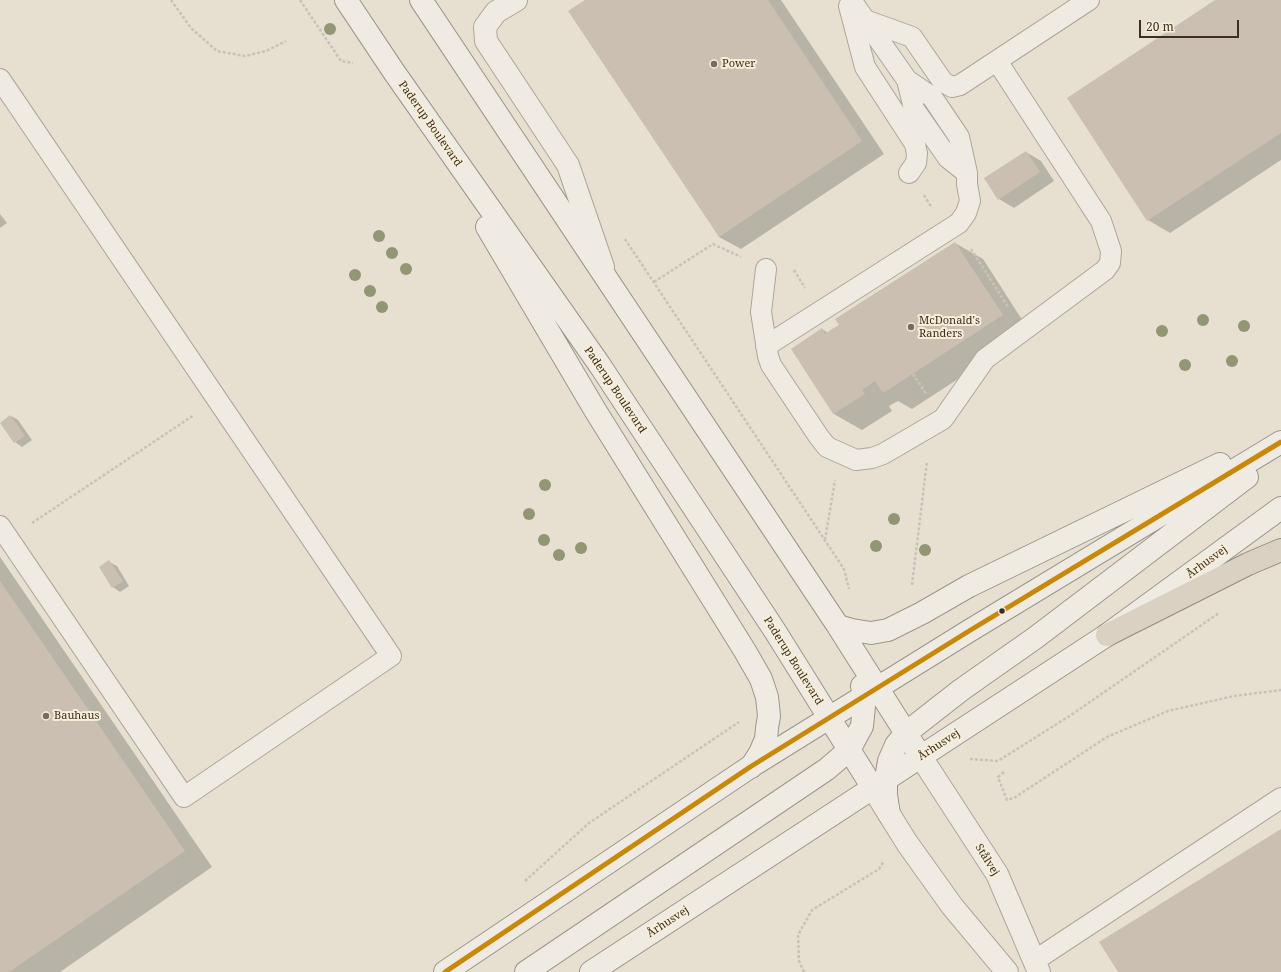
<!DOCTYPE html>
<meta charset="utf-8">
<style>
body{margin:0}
#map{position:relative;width:1281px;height:972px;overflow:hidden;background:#e7e0d1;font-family:"Noto Serif",serif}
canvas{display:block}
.scale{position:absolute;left:1139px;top:20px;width:100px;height:18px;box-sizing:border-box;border:2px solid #3d2e20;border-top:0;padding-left:5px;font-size:12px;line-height:14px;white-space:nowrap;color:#3d2e20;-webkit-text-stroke:3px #f7eed8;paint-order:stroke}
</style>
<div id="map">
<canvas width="1281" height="972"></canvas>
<div class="scale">20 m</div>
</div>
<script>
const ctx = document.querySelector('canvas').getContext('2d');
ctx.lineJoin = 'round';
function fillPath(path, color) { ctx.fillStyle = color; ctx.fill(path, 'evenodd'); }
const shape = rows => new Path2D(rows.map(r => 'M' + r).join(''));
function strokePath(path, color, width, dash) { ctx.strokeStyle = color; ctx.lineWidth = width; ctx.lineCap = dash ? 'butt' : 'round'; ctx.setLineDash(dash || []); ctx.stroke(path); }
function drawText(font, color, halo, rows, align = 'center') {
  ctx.font = font + ' "Noto Serif",serif'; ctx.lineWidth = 4; ctx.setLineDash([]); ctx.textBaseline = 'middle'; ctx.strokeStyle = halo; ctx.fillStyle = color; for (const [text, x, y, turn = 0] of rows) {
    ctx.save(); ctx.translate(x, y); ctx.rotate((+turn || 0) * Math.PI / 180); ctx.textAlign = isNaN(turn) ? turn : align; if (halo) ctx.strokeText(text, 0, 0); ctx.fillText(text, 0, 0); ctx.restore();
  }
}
fillPath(shape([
 [587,0,781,0,884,154,741,249,719,237],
 [1217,0,1281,0,1281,160,1170,233,1148,220],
 [1026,152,1041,161,1054,181,1014,208,999,199],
 [0,214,7,223,0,228],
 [955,243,983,259,1030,332,912,409,898,401,889,406,892,411,862,430,834,414,792,349,822,329,828,333],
 [11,416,18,420,32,440,22,447,15,442],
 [0,557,212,867,60,972,0,972],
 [109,562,117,566,129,586,120,592,113,587]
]), '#0003');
fillPath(shape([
 [585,0,768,0,862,141,719,237,568,11],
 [1215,0,1281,0,1281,133,1147,221,1067,98],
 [1026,151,1040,172,998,200,984,178],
 [955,242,1003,315,883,393,875,381,862,390,865,394,833,414,791,349,822,328,825,334,832,329,839,325,835,319],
 [10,415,25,436,14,443,0,423],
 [109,560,123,581,112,588,99,567],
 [0,581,185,851,9,972,0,972],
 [1281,829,1281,972,1118,972,1099,942]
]), '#cbbfb2');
const lane = shape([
 [851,0,865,20,912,37,943,82,952,87,960,85,1089,0],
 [849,6,865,67,915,144,917,154,916,163,909,173],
 [0,79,391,656,184,797,0,526],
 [907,80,914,109,948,158,967,173],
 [766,269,761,312,768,356,771,365,819,437,827,447,856,460,872,458,883,454,943,419,985,359,1105,270,1110,263,1111,251,1101,221,997,61],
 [766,346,959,223,966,213,970,201,967,184,967,173,959,137,932,97,907,80,865,20],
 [1034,961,1281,798]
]);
const street = shape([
 [516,0,496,12,485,27,486,41,568,165,603,267],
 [921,757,997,874,1039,972],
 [879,798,907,843,952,906,1007,972]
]);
const secondary = shape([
 [346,0,394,72,599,364,775,631,873,788],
 [421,0,838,626,921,757],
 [487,227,595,410,745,651,761,679,767,697,769,716,767,728,766,739,760,753,751,767],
 [838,626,852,630,871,633,888,630,922,613,969,586,1220,464],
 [889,814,886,795,886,779,889,761,896,745,906,733,961,690,1035,638,1247,477],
 [445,972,750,767,969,631,1281,442],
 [526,972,827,769,849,750,862,726,865,696,862,686],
 [591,972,1107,635,1281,508]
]);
const highway = shape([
 [1107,635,1248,564,1281,550]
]);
strokePath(lane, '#ada599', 22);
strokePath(street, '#ada599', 24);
strokePath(secondary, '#9c958a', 24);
strokePath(highway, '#928b80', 24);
strokePath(shape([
 [171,0,191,28,217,51,245,56,266,51,286,41],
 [300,0,341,61,353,63],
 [924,195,932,208],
 [625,239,844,569,849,589],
 [971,249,1008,307],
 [794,270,805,288],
 [654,282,713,244,741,257],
 [913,374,927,395],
 [32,523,194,415],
 [825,540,835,480],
 [912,585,927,461],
 [970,759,998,761,1071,715,1219,613],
 [1004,772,998,777,1007,800,1014,798,1107,737,1168,711,1234,696,1281,690],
 [525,881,589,823,739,722],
 [804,972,799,961,798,935,812,910,879,869,884,861]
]), '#c8c2b9', 2.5, [3, 2]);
strokePath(lane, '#efebe3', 20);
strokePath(street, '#efebe3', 22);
strokePath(secondary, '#efebe3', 22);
strokePath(highway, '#dad1c2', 22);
strokePath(shape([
 [445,972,750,767,969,631,1281,442]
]), '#c88808', 5);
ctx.fillStyle = '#929673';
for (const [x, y] of [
 [330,29],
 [379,236],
 [392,253],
 [406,269],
 [355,275],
 [370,291],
 [382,307],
 [1203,320],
 [1244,326],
 [1162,331],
 [1232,361],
 [1185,365],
 [545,485],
 [529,514],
 [894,519],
 [544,540],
 [876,546],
 [581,548],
 [925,550],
 [559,555]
]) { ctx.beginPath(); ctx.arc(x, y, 6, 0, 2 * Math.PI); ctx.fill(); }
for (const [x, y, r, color] of [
 [714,64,4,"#786c5e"],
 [911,327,4,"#786c5e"],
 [1002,611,3.5,"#3d2e20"],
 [46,716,4,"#786c5e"]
]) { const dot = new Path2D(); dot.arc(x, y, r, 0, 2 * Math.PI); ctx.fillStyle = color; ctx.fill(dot); strokePath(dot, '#f7eed8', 1.5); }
drawText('11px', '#3d2e20', '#f7eed8', [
 ["Power",722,64],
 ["McDonald's",919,321],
 ["Randers",919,334],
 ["Bauhaus",54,716]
], 'left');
drawText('11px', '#3d2e20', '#f7eed8', [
 ["Paderup Boulevard",430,124,55],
 ["Paderup Boulevard",615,390,56],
 ["Århusvej",1207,562,-36],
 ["Paderup Boulevard",793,661,58],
 ["Århusvej",939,745,-33],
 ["Stålvej",987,860,58],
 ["Århusvej",668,922,-33]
]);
</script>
